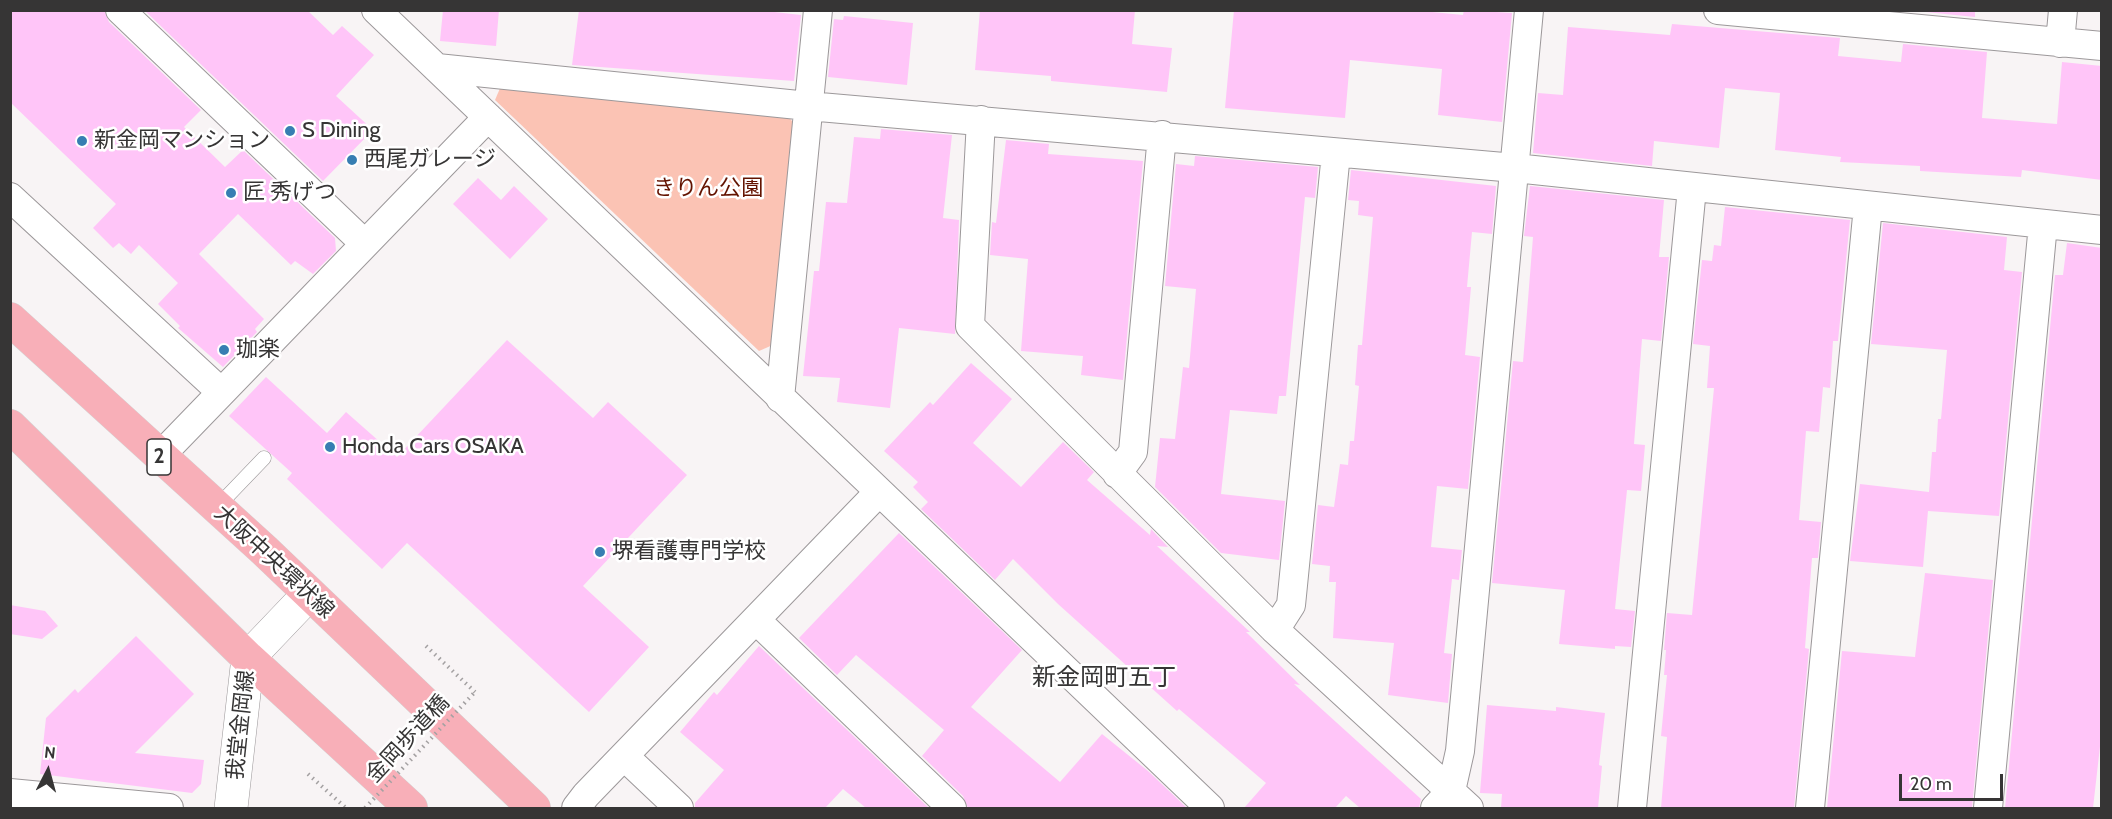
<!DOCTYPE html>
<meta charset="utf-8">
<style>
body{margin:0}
#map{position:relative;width:2112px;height:819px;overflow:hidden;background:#f8f4f5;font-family:Cabin,sans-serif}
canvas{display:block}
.frame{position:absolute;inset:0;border:12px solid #363535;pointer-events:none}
.north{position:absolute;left:18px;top:741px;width:60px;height:60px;-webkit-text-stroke:4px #fff;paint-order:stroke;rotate:6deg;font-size:16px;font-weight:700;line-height:24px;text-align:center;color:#363535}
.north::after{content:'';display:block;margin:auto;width:21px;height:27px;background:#363535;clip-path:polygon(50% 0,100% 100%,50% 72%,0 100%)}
.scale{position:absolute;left:1899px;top:774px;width:104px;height:27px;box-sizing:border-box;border:3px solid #363535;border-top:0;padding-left:8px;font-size:18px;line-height:21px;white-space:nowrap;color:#363535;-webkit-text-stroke:4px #fff;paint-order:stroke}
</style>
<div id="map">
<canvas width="2112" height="819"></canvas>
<div class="frame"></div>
<div class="north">N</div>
<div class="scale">20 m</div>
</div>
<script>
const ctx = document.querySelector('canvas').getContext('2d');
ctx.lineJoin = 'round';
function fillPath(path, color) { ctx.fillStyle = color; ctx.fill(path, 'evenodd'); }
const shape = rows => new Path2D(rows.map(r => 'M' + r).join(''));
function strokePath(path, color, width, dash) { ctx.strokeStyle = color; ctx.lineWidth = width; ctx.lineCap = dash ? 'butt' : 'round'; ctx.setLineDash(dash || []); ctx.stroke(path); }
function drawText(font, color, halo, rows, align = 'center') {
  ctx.font = font + ' Cabin,"Noto Sans JP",sans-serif'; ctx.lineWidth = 5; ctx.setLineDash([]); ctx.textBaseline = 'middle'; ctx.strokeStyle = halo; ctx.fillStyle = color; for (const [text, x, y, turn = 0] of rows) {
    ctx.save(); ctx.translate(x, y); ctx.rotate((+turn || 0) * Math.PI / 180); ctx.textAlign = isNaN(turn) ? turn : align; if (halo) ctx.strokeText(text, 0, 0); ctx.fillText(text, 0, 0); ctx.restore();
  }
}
fillPath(shape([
 [501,86,786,114,797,127,775,344,759,351,495,100]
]), '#fbc3b4');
fillPath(shape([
 [10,10,104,10,109,22,201,110,184,127,225,167,243,150,335,238,336,251,313,274,295,261,291,265,238,214,199,254,264,319,255,329,257,332,223,367,178,328,180,326,158,304,178,283,139,245,131,254,119,243,113,248,93,228,116,204,10,102],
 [144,10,307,10,333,35,342,26,374,55,336,96,373,130,323,181],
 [443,10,499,10,496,46,440,41],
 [579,10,757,10,801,15,794,81,572,65],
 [980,10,1135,10,1132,44,1172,48,1167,92,1051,81,1051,76,975,70],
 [1234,10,1412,10,1463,15,1464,10,1512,13,1502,122,1438,115,1442,69,1350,60,1345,118,1225,108],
 [1906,10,1975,10,1975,17],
 [844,16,913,23,907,85,828,77,834,19,843,20],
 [1672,24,1840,38,1838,56,1901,62,1903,44,1987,52,1982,118,2057,124,2062,62,2102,66,2102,180,2022,170,2021,177,1920,171,1920,166,1840,162,1841,157,1775,150,1780,93,1725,88,1719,148,1654,141,1652,166,1533,153,1538,93,1563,95,1568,27,1670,35],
 [881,129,952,135,943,218,959,220,955,334,899,328,890,408,837,402,840,378,803,376,814,271,819,271,826,202,847,203,854,137,880,139],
 [1006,140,1049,144,1048,154,1143,161,1123,380,1081,375,1083,356,1021,351,1028,259,990,255,992,222,996,223],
 [1195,156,1318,167,1315,198,1305,197,1286,396,1279,396,1277,414,1230,410,1221,494,1285,501,1279,560,1221,553,1155,487,1160,438,1175,439,1183,367,1189,368,1196,289,1165,286,1176,164,1194,166],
 [1351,170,1496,186,1492,234,1472,232,1467,287,1471,287,1465,355,1480,357,1468,489,1437,486,1431,547,1462,550,1459,580,1452,579,1444,653,1452,654,1448,703,1388,695,1394,643,1333,638,1336,582,1329,582,1330,566,1312,564,1318,505,1334,507,1340,464,1348,465,1350,441,1354,441,1359,386,1355,385,1358,345,1362,345,1373,217,1358,215,1359,201,1348,200],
 [478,178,501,200,514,186,548,219,510,259,453,204],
 [1530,186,1664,200,1659,257,1669,257,1661,341,1642,339,1634,444,1645,445,1641,491,1627,490,1615,609,1635,611,1631,647,1615,646,1615,649,1559,644,1565,590,1492,583,1513,361,1523,362,1533,237,1524,236],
 [1725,207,1850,220,1838,341,1833,341,1830,388,1823,387,1819,432,1806,431,1799,520,1821,522,1818,558,1812,558,1805,648,1809,649,1794,808,1661,808,1667,737,1661,736,1667,675,1664,675,1666,650,1664,650,1667,613,1692,615,1714,388,1707,388,1710,346,1693,344,1702,260,1712,261,1714,245,1721,246],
 [1883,223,2007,237,2004,270,2022,272,1999,516,1928,511,1923,567,1850,561,1860,484,1929,492,1932,452,1936,452,1938,419,1941,419,1947,350,1871,344],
 [2067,243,2102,248,2102,729,2093,808,2005,808,2055,275,2063,275],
 [507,340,593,418,608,402,687,475,583,586,649,647,589,712,407,543,382,569,287,479,292,473,229,416,266,377,327,433,346,412,397,457],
 [971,363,1012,399,973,443,1021,487,1063,442,1094,472,1087,480,1150,535,1151,529,1168,547,1157,546,1250,632,1246,632,1300,685,1294,684,1421,799,1419,808,1360,808,1346,796,1335,808,1244,808,1266,783,1179,709,1177,711,1058,604,1013,559,995,580,921,509,928,502,913,487,918,482,884,451,930,402,933,405],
 [899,533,1022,650,971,707,1060,782,1102,734,1148,771,1187,808,968,808,963,796,922,756,944,730,856,655,837,675,799,638],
 [1925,573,1993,580,1972,808,1827,808,1842,651,1915,657],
 [10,605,45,611,58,626,42,639,10,634],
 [136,636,194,694,135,753,204,760,201,784,192,793,40,774,46,718,75,689,78,693],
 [759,646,929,808,866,808,843,789,825,808,695,808,695,803,724,770,680,732,714,692,717,695],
 [1487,705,1556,711,1556,707,1605,713,1599,765,1602,766,1598,808,1501,808,1502,794,1480,793]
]), '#ffc5f8');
const service = shape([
 [216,508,264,458]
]);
const minor = shape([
 [120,10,365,244],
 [376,10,1210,808],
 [1718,10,2102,46],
 [2060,43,2063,10],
 [437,68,808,106,1515,168,2102,230],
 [981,120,970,326,1275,630,1469,808],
 [10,197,220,391],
 [780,398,818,10],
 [159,457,488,117],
 [1117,474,1133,452,1162,135],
 [756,620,952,808],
 [1275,630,1291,605,1336,153],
 [624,756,679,808],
 [10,793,169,808],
 [576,808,586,795,878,493],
 [1435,808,1451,791,1460,751,1529,10],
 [1632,808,1692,188],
 [1810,808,1868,206],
 [1988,808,2043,224]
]);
const secondary = shape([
 [231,808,248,658,309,594]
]);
const primary = shape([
 [10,319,264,550,534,808],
 [10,426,248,658,411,808]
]);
strokePath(service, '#9c989a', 15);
strokePath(minor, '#9c989a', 30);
strokePath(secondary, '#9c989a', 34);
strokePath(primary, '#d3d3d3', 34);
strokePath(shape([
 [426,646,475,692],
 [308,774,346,808]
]), '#a4a1a2', 4, [1.5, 4.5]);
strokePath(service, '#fff', 14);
strokePath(minor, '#fff', 28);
strokePath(secondary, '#fff', 33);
strokePath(primary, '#f8afb8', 33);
strokePath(shape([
 [365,808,475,692]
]), '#a4a1a2', 4, [1.5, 4.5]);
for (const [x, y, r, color] of [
 [290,131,6,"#377eb2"],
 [82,141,6,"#377eb2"],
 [352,160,6,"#377eb2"],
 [231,193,6,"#377eb2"],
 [224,350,6,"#377eb2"],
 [330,447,6,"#377eb2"],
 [600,552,6,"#377eb2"]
]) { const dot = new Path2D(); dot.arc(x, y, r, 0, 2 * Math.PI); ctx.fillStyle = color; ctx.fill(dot); strokePath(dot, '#fff', 2); }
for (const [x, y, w] of [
 [159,457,24]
]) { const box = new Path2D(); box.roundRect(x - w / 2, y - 18, w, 36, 4.5); ctx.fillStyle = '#fff'; ctx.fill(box); strokePath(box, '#363535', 1.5); }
drawText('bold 21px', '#363535', null, [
 ["2",159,457]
]);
drawText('22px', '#363535', '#fff', [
 ["S Dining",302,131],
 ["新金岡マンション",94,141],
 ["西尾ガレージ",364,160],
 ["匠 秀げつ",243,193],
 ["珈楽",236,350],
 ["Honda Cars OSAKA",342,447],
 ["堺看護専門学校",612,552]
], 'left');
drawText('22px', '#631300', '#fff', [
 ["きりん公園",708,189]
]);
drawText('22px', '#363535', '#fff', [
 ["大阪中央環状線",274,562,43],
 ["我堂金岡線",241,725,-84],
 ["金岡歩道橋",408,739,-47]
]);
drawText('24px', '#363535', '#fff', [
 ["新金岡町五丁",1104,678]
]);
</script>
